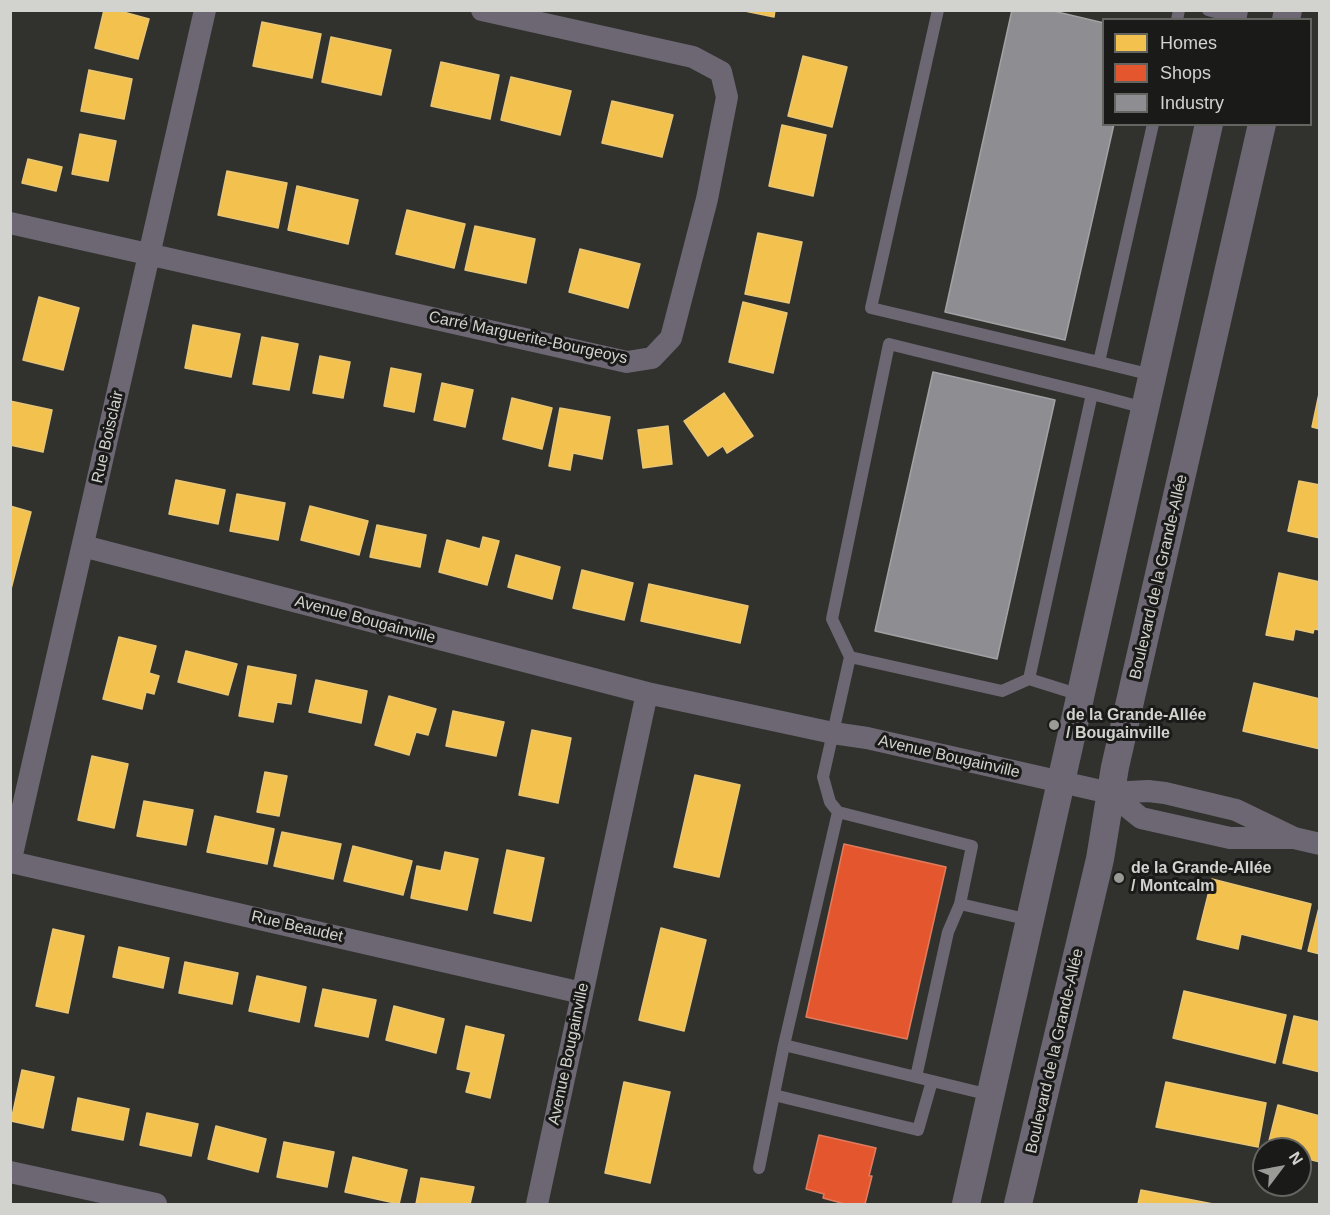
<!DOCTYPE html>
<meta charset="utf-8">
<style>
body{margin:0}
#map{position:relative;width:1330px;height:1215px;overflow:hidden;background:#31322e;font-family:Helvetica,sans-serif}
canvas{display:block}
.frame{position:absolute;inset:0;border:12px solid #d2d3cf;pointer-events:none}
.legend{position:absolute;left:1102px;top:18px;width:210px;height:108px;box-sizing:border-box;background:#1a1a18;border:2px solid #646461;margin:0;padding:8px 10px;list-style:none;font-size:18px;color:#d2d3cf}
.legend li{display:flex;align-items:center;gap:12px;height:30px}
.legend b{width:30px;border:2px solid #646461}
.north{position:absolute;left:1252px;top:1137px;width:60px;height:60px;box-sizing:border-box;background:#1a1a18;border:2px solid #646461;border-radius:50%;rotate:58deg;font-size:16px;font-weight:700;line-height:24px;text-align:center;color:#d2d3cf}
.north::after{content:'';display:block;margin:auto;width:21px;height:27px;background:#9a9b97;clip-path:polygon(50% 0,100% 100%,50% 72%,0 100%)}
</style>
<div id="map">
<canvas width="1330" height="1215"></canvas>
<div class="frame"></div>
<ul class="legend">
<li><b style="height:16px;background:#f2c14e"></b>Homes</li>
<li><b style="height:16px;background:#e4572e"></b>Shops</li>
<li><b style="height:16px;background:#8d8d92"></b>Industry</li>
</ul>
<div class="north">N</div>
</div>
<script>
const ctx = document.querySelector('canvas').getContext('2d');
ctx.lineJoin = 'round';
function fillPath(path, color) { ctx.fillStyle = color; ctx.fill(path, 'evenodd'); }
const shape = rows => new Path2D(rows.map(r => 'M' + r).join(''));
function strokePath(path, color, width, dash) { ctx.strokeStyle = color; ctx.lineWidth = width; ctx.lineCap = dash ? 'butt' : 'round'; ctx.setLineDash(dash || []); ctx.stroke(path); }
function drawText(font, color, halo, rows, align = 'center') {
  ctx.font = font + ' Helvetica,sans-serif'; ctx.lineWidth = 6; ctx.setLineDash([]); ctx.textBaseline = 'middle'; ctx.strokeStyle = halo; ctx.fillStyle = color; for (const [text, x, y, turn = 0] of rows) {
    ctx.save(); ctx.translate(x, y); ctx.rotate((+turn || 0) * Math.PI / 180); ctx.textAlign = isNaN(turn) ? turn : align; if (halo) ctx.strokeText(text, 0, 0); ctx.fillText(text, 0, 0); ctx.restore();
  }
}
const homes = shape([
 [104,10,116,10,149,19,138,59,95,48,104,10],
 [740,10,775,10,774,17,740,10],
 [262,22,321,34,312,78,253,66,262,22],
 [331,37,391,50,381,95,322,82,331,37],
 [803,56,847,67,832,127,788,116,803,56],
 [441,62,499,75,490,119,431,106,441,62],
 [89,70,132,79,124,119,81,111,89,70],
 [511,77,571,91,560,135,501,120,511,77],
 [612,101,673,115,662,157,602,143,612,101],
 [782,125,826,135,813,196,769,186,782,125],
 [80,134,116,141,108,181,72,174,80,134],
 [28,159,62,167,56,191,22,183,28,159],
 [227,171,287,183,278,228,218,215,227,171],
 [297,186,358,200,348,244,288,230,297,186],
 [407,210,465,224,454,268,396,254,407,210],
 [475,226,535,239,526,283,465,270,475,226],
 [758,233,802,242,789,303,745,294,758,233],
 [580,249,640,264,628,308,569,292,580,249],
 [39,297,79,308,63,370,23,360,39,297],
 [743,302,787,313,773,373,729,362,743,302],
 [193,325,240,334,231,377,185,368,193,325],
 [262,337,298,344,289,390,253,384,262,337],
 [320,356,350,362,343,398,313,393,320,356],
 [391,368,421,374,414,412,384,406,391,368],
 [442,383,473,390,465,427,434,420,442,383],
 [1320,389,1320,429,1312,427,1320,389],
 [724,393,753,436,727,453,723,446,708,456,684,421,724,393],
 [512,398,552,408,542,449,503,439,512,398],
 [10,401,52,410,43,452,10,445,10,401],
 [560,408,610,417,602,459,573,453,570,470,549,466,560,408],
 [668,426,672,464,643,468,638,430,668,426],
 [176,480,225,490,218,524,169,514,176,480],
 [1299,481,1320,485,1320,538,1288,531,1299,481],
 [237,494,285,503,278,540,230,531,237,494],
 [10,506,31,512,11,589,10,589,10,506],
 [310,506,368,521,359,555,301,540,310,506],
 [377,525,426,535,420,567,370,557,377,525],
 [483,537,499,541,487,585,439,572,447,540,480,549,483,537],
 [516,555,560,567,552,599,508,587,516,555],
 [582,570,633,583,624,620,573,608,582,570],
 [1279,573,1320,582,1320,630,1314,629,1313,633,1295,629,1293,640,1266,635,1279,573],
 [649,584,748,606,740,643,641,621,649,584],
 [119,637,156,646,149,673,159,676,154,694,146,692,142,709,103,699,119,637],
 [186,651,237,664,228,695,178,682,186,651],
 [248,666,296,675,291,704,277,702,273,722,239,716,248,666],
 [316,680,367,691,361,723,309,712,316,680],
 [1254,683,1320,699,1320,749,1243,731,1254,683],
 [389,696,436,709,428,735,416,732,409,755,375,745,389,696],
 [453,711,504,722,496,756,446,746,453,711],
 [532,730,571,738,558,803,519,795,532,730],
 [92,756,128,764,114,828,78,820,92,756],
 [265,772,287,776,279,816,257,812,265,772],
 [695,775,740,785,719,877,674,867,695,775],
 [144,801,193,810,186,845,137,836,144,801],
 [215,816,274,829,267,864,207,852,215,816],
 [282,832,341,844,333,879,274,866,282,832],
 [353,846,412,861,403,895,344,881,353,846],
 [507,850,544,858,531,921,494,913,507,850],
 [445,852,478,859,467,910,411,898,417,866,441,871,445,852],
 [1212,879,1311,904,1301,949,1241,934,1238,949,1197,939,1212,879],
 [1320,904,1320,954,1308,951,1320,904],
 [661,928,706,940,684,1031,639,1020,661,928],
 [53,929,84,936,68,1013,36,1006,53,929],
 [119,947,169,958,163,988,113,977,119,947],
 [185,962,238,973,232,1004,179,993,185,962],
 [257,976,306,987,299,1022,249,1011,257,976],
 [323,989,376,1000,368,1037,315,1026,323,989],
 [1184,991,1286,1015,1275,1063,1173,1038,1184,991],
 [394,1006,444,1019,436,1053,386,1040,394,1006],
 [1294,1016,1320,1022,1320,1072,1283,1063,1294,1016],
 [466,1026,504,1035,490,1098,466,1092,471,1072,457,1069,466,1026],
 [22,1070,54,1077,43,1128,11,1121,22,1070],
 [624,1082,670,1092,650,1183,605,1173,624,1082],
 [1166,1082,1266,1103,1258,1147,1156,1127,1166,1082],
 [78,1098,129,1109,123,1140,72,1130,78,1098],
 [1278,1105,1320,1116,1320,1162,1300,1157,1300,1149,1267,1149,1278,1105],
 [147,1113,198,1124,191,1156,140,1145,147,1113],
 [216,1126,266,1139,258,1172,208,1159,216,1126],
 [284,1142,334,1152,327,1187,277,1177,284,1142],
 [353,1157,407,1170,399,1204,345,1192,353,1157],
 [421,1178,474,1187,470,1204,416,1204,421,1178],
 [1141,1190,1213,1204,1138,1204,1141,1190]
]);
fillPath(homes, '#f2c14e');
strokePath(homes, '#e8c675', 1.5);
const shops = shape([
 [844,844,946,867,907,1039,806,1017,844,844],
 [819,1135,876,1148,869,1176,872,1176,865,1204,845,1204,823,1198,824,1194,806,1189,819,1135]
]);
fillPath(shops, '#e4572e');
strokePath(shops, '#df7c5e', 1.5);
const industry = shape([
 [1012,10,1049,10,1104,23,1104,124,1114,124,1065,340,945,312,1012,10],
 [933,372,1055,400,997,659,875,631,933,372]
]);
fillPath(industry, '#8d8d92');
strokePath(industry, '#a2a2a4', 1.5);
strokePath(shape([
 [938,10,871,308,1099,362],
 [1208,10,1233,17],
 [1177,20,1179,10],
 [1152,375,1099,362,1153,124],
 [850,657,832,619,889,344,1092,394],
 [1080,695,1029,679,1092,394,1145,408],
 [838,812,830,802,823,777,850,657,1002,691,1029,679],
 [960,904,1030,920],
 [916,1077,948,932,960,904,972,846,838,812,784,1045,990,1095],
 [774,1095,918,1130,932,1081],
 [759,1168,784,1045]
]), '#6d6773', 12);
strokePath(shape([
 [10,223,627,362,652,358,671,338,707,199,727,97,721,72,693,57,482,10],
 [83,546,647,693,833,733,867,738,1110,793,1148,791,1165,793,1236,810,1294,838],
 [1110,793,1141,818,1230,838,1294,838,1320,844],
 [11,862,582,993],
 [10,863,205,10],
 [10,1172,156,1204],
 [537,1204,647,693]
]), '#6d6773', 22);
strokePath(shape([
 [1232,20,1234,10],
 [1286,20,1288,10],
 [966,1204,1209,124],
 [1018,1204,1100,859,1115,767,1262,124]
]), '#6d6773', 28);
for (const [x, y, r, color] of [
 [1054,725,6,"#9a9b97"],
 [1119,878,6,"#9a9b97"]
]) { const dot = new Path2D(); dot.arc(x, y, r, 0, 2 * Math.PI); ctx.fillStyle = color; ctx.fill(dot); strokePath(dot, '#1a1a18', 2); }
drawText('16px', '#d2d3cf', '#1a1a18', [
 ["Carré Marguerite-Bourgeoys",528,338,12],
 ["Rue Boisclair",108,437,-77],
 ["Boulevard de la Grande-Allée",1159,577,-77],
 ["Avenue Bougainville",365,620,15],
 ["Avenue Bougainville",949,757,13],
 ["Rue Beaudet",297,927,13],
 ["Boulevard de la Grande-Allée",1055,1051,-77],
 ["Avenue Bougainville",569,1054,-78]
]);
drawText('bold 16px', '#d2d3cf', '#1a1a18', [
 ["de la Grande-Allée",1066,716],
 ["/ Bougainville",1066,734],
 ["de la Grande-Allée",1131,869],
 ["/ Montcalm",1131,887]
], 'left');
</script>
